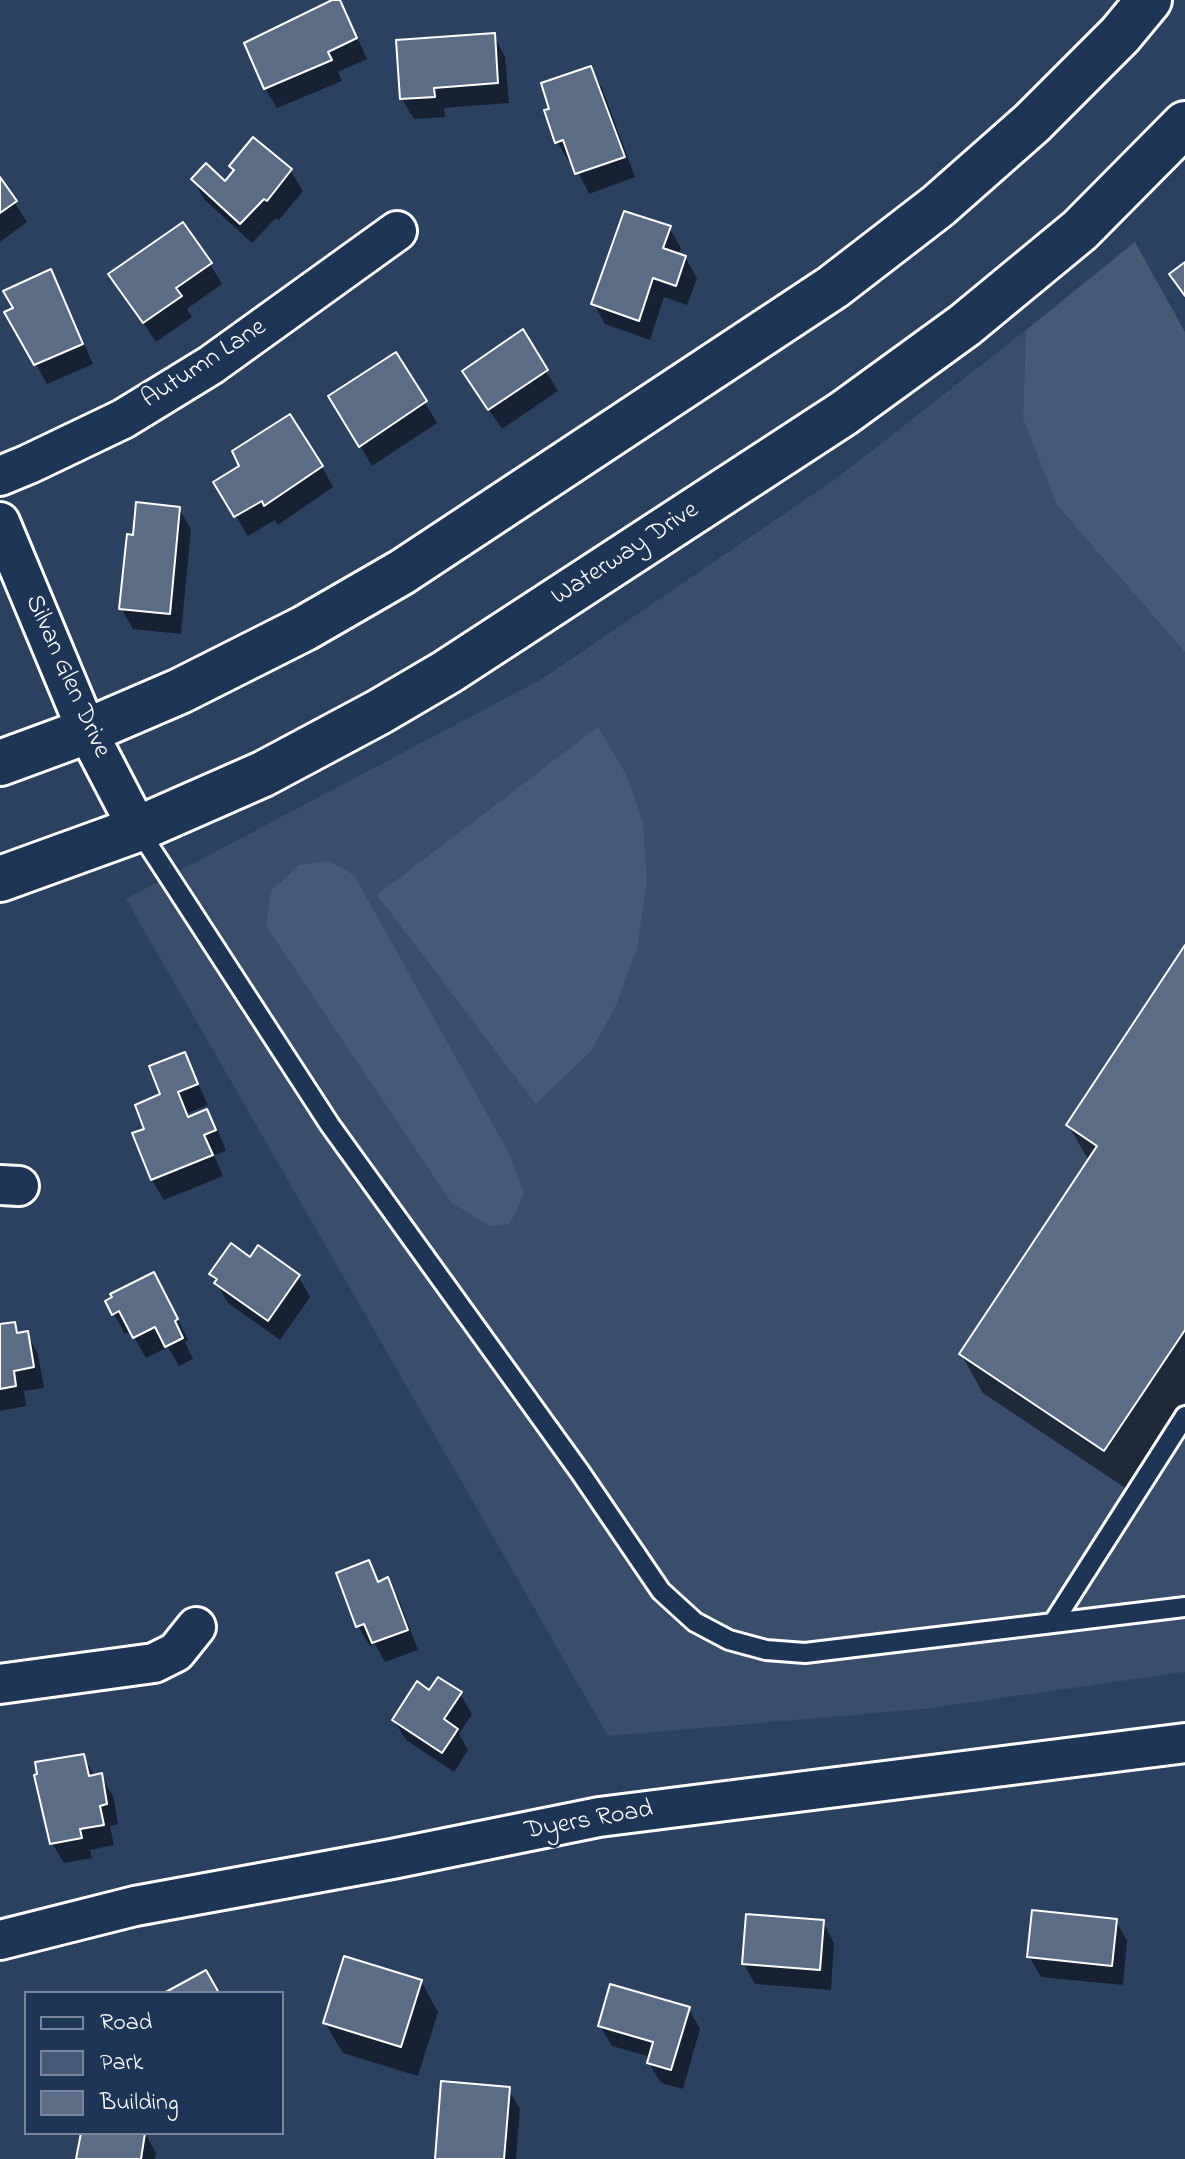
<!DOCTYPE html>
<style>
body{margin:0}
#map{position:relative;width:1185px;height:2159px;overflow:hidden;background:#2a4161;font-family:"Indie Flower",sans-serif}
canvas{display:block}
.legend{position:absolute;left:24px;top:1991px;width:260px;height:144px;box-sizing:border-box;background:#1d3557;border:2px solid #77869a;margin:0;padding:10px 14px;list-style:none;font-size:24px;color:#fff}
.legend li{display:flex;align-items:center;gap:16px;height:40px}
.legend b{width:40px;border:2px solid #77869a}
</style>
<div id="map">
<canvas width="1185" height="2159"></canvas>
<ul class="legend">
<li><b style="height:10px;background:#1d3557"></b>Road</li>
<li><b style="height:22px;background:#465975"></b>Park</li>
<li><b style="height:22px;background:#5b6c86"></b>Building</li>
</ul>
</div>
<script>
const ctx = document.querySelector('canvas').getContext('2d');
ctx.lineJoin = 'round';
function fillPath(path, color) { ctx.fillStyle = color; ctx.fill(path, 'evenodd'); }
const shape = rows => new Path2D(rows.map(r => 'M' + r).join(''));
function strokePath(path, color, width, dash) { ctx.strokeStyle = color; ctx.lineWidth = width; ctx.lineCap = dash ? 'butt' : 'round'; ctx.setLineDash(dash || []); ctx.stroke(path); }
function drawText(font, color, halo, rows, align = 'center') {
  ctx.font = font + ' "Indie Flower",sans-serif'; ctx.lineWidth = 6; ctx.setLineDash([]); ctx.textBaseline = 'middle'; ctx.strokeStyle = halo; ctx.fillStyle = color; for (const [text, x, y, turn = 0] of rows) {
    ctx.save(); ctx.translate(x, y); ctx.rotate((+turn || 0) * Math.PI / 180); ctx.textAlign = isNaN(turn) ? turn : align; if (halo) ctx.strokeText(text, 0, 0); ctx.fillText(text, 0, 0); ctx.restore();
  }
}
fillPath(shape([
 [1026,330,1023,418,1185,619,1185,1672,923,1709,608,1736,126,899,542,679,837,478]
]), '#394e6c');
fillPath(shape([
 [1135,242,1185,332,1185,652,1057,505,1023,418,1026,330],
 [598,727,627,776,643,823,647,880,637,949,614,1010,591,1051,536,1104,377,895],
 [329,861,354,875,509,1153,524,1193,510,1224,489,1226,451,1202,266,926,271,891,299,865]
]), '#465975');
fillPath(shape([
 [336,0,349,20,367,59,338,72,342,81,277,108,265,88],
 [493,35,505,56,509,103,444,108,445,117,414,119,402,99],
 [590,68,602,88,635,177,589,194,573,161,569,162,557,142],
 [254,140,291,171,303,191,279,220,276,218,252,243,205,200,193,180,225,184,235,172,231,166],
 [0,180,27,222,0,242],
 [669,227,681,248,679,255,685,257,697,278,687,305,664,297,650,340,605,324,594,304],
 [210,264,222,284,187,309,192,317,156,342,111,274],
 [50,272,62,292,93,364,47,384,7,313,15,309],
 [522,332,558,391,502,429,476,391],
 [396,355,437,423,372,466,331,396],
 [322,467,333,487,278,525,275,520,248,536,216,482],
 [179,509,191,529,181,634,133,629,121,608,135,537],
 [1185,949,1185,1402,1127,1489,983,1393,961,1354,1089,1161,1068,1125],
 [184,1054,208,1105,188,1113,190,1118,206,1111,218,1131,226,1151,214,1155,223,1176,164,1200,152,1180,135,1135,147,1130],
 [250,1260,299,1277,310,1297,280,1340,228,1303,211,1274],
 [165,1294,188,1340,185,1342,193,1359,179,1366,168,1347,146,1358,131,1331,125,1334,107,1301],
 [14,1324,20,1334,27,1333,38,1354,44,1388,24,1391,26,1406,0,1411,0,1326],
 [368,1562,380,1583,387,1580,399,1600,418,1650,385,1662,375,1644,370,1646,358,1626],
 [430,1692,460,1694,472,1714,459,1734,468,1750,454,1772,406,1740,394,1720],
 [83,1756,95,1777,101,1776,113,1796,118,1824,110,1826,114,1845,90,1850,92,1858,64,1863,52,1843],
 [1116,1921,1127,1941,1123,1985,1041,1977,1029,1956],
 [823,1922,834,1943,831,1990,755,1984,744,1964],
 [421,1981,438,2012,418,2076,343,2053,325,2023],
 [689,2009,700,2029,683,2089,661,2083,649,2063,651,2057,612,2046,600,2026],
 [508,2089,520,2109,516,2159,437,2159],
 [83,2133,145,2133,156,2153,155,2159,78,2159]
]), '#0007');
const building = shape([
 [332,0,340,0,357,38,328,52,332,60,264,89,244,43,332,0],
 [495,33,498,83,434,88,435,97,400,99,396,40,495,33],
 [591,66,625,157,575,174,563,140,555,143,544,110,549,109,541,83,591,66],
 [253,137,292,169,267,201,264,199,240,224,191,179,206,163,225,181,234,170,229,166,253,137],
 [0,177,17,201,0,213,0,177],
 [624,211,671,226,663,248,686,256,676,286,653,278,639,321,591,304,624,211],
 [183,222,212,263,176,288,182,296,143,323,108,274,183,222],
 [1185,262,1185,296,1169,274,1185,262],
 [51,269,83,344,34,365,4,312,13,308,3,291,51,269],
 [523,329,548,370,488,410,462,371,523,329],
 [396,352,427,401,359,447,328,396,396,352],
 [290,414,323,466,264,506,262,501,234,517,213,482,239,466,232,451,290,414],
 [136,502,180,507,170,614,119,609,127,534,133,535,136,502],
 [1185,945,1185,1330,1104,1451,959,1354,1097,1146,1066,1125,1185,945],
 [185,1052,198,1084,178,1092,188,1117,207,1109,216,1130,204,1135,213,1155,151,1180,132,1133,144,1129,135,1105,160,1094,149,1066,185,1052],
 [231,1243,250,1257,258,1245,300,1275,268,1321,214,1283,217,1279,209,1274,231,1243],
 [154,1272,178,1319,175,1321,183,1338,165,1347,155,1327,133,1338,119,1311,112,1315,105,1301,112,1297,110,1294,154,1272],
 [15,1322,17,1333,28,1331,34,1367,14,1371,16,1386,0,1389,0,1324,15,1322],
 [369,1560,378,1582,388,1577,408,1630,372,1643,364,1624,356,1627,336,1573,369,1560],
 [438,1677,462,1692,444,1719,458,1729,442,1753,392,1720,417,1681,429,1690,438,1677],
 [84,1754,89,1776,102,1773,107,1804,100,1806,104,1825,80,1829,82,1838,50,1844,34,1775,37,1774,35,1762,84,1754],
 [1032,1910,1117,1919,1112,1966,1027,1957,1032,1910],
 [746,1914,824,1920,820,1970,742,1964,746,1914],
 [344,1956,422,1980,401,2047,323,2023,344,1956],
 [206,1970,219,1993,164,1993,206,1970],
 [610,1984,690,2007,671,2070,647,2063,653,2042,598,2026,610,1984],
 [441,2081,510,2087,504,2159,435,2159,441,2081],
 [81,2133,145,2133,141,2159,76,2159,81,2133]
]);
fillPath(building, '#5b6c86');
strokePath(building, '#fff', 2);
const lane = shape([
 [138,829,330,1125,580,1472,661,1591,695,1622,729,1640,766,1650,805,1653,1053,1623],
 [1185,1416,1053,1623,1185,1607]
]);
const street = shape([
 [0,476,29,464,123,419,211,365,397,231],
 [0,522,87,731,138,829],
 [0,1185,19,1186],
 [0,1684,154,1663,176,1652,196,1627],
 [0,1940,135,1906,392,1859,599,1817,1185,1743]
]);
const secondary = shape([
 [0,763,87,731,180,691,305,628,402,572,833,287,938,206,1032,123,1120,35,1149,0],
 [0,879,138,829,263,774,379,712,447,672,844,413,965,325,1080,230,1185,124]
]);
strokePath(lane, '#fff', 24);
strokePath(street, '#fff', 44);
strokePath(secondary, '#fff', 50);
strokePath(lane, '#1d3557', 18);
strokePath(street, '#1d3557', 38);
strokePath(secondary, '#1d3557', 44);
drawText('26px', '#fff', '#1d3557', [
 ["Autumn Lane",205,365,-33],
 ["Waterway Drive",626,555,-33],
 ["Silvan Glen Drive",66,677,66],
 ["Dyers Road",589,1822,-10]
]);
</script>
